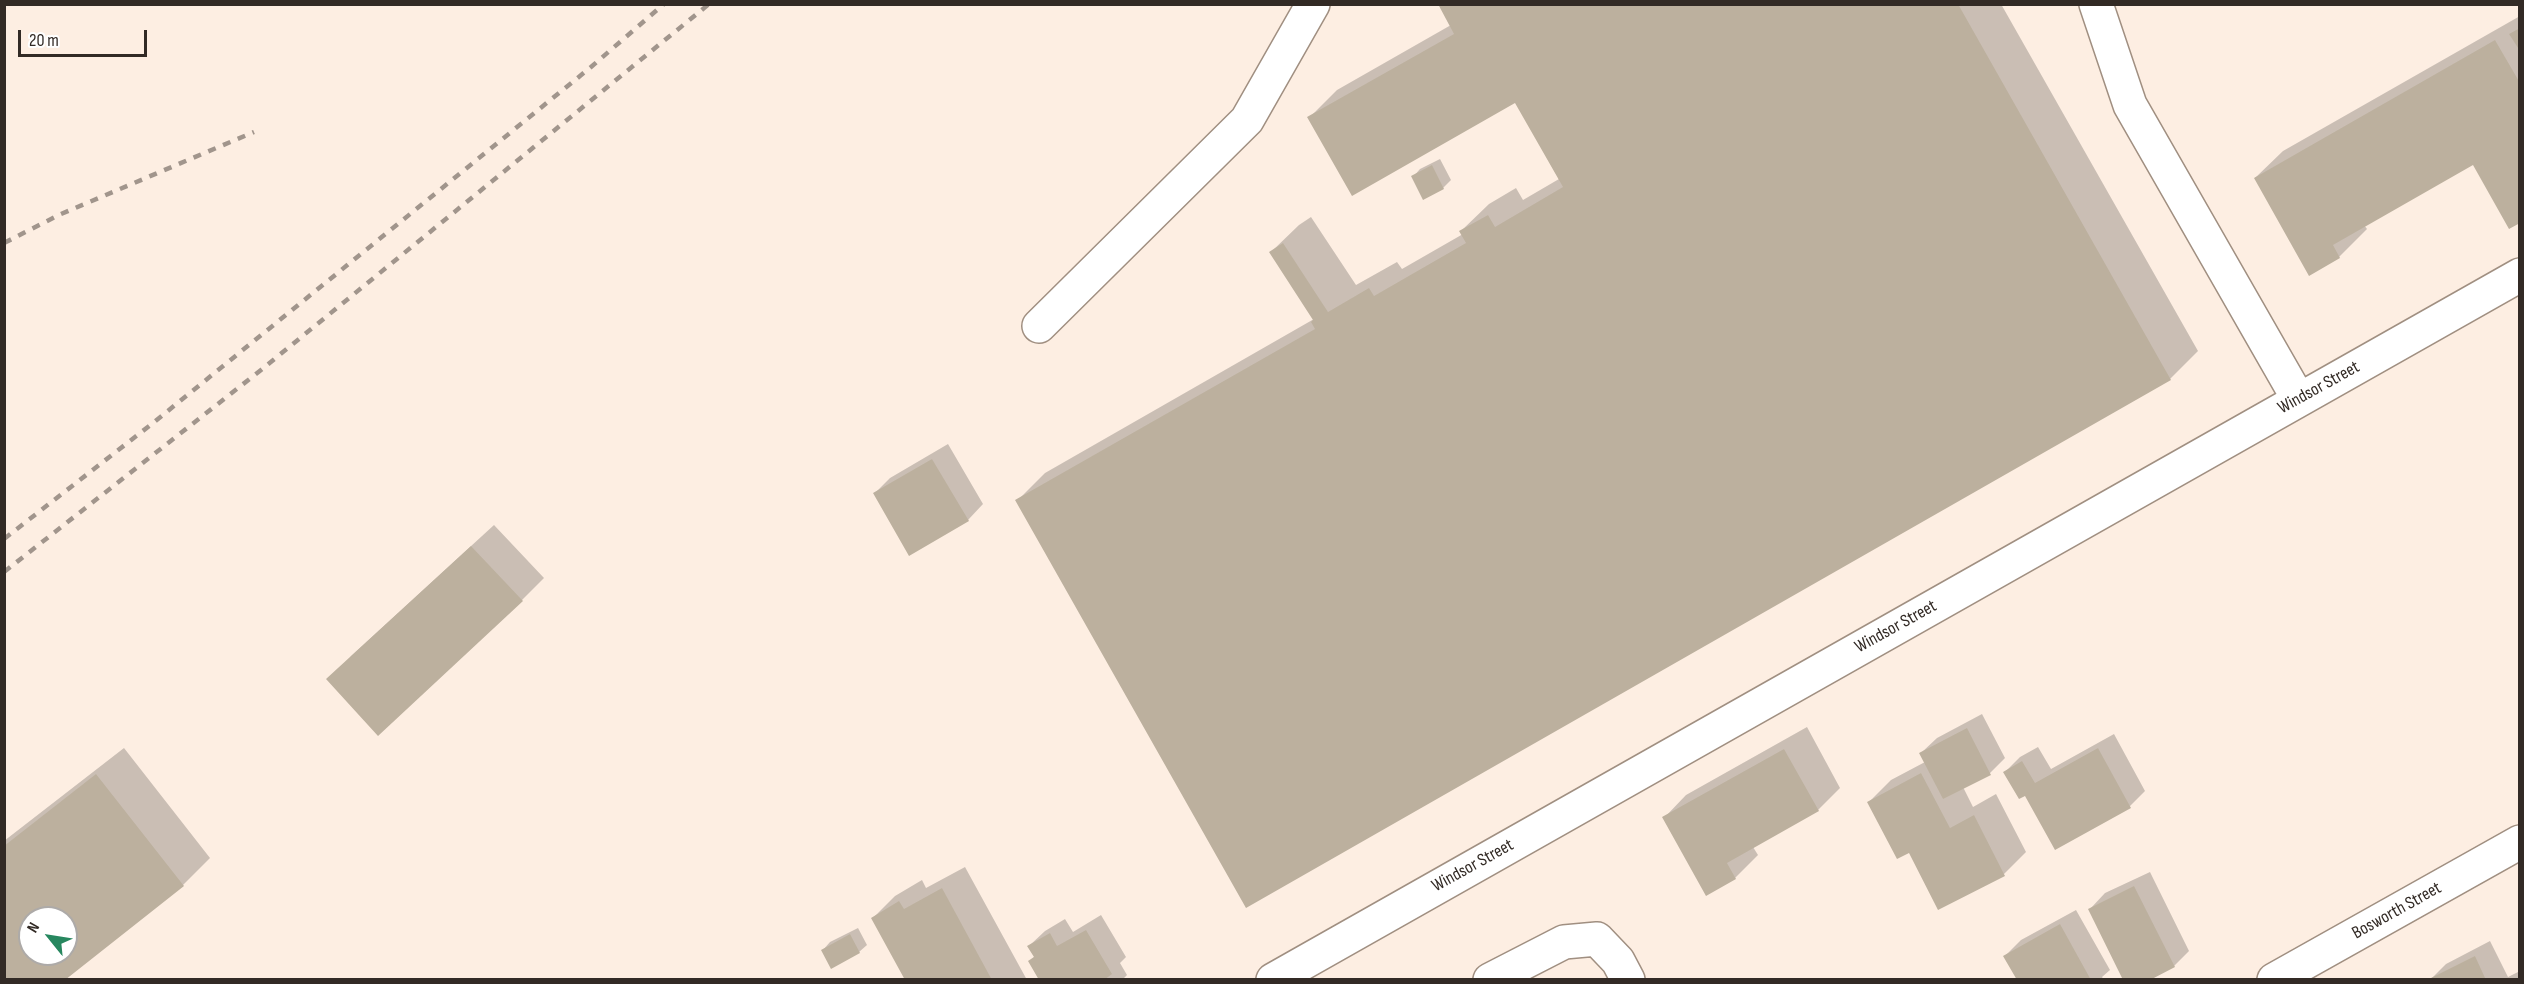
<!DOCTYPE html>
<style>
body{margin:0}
#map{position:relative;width:2524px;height:984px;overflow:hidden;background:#fdeee2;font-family:"Sofia Sans Condensed",sans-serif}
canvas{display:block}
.frame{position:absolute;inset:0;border:6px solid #322a25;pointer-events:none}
.north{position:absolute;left:18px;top:906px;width:60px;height:60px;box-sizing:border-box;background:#fff;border:2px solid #adaaa8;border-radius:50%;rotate:300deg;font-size:16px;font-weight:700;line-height:24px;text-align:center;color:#322a25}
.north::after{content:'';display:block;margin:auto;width:21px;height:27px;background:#27875f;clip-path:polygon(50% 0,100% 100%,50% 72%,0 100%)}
.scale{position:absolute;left:18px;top:30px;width:129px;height:27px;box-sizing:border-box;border:3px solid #322a25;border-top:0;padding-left:8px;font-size:18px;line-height:21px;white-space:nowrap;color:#322a25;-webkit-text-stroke:4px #fff;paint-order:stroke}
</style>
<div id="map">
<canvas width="2524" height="984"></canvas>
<div class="frame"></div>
<div class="north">N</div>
<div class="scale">20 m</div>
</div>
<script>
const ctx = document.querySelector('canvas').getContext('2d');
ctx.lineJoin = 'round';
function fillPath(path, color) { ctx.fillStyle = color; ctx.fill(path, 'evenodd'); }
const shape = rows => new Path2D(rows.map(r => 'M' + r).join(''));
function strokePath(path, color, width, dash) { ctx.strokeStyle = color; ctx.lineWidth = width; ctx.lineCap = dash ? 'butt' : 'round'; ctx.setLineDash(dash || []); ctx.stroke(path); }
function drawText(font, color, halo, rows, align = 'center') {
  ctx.font = font + ' "Sofia Sans Condensed",sans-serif'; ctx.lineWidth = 4.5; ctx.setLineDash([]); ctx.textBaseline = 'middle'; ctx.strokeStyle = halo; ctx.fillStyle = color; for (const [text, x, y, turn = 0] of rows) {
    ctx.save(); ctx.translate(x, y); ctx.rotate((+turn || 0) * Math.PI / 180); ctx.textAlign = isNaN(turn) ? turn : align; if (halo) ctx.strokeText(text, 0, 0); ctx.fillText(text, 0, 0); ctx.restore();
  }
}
fillPath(shape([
 [1440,4,2001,4,2198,351,2170,379,1017,501,1045,473,1314,319,1271,252,1299,225,1311,217,1356,285,1397,262,1402,269,1463,234,1461,231,1489,204,1516,188,1523,200,1559,179,1515,101,1309,118,1337,90,1451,25],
 [2520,16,2520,221,2473,163,2364,225,2367,229,2339,257,2255,178,2283,151],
 [1440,159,1451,180,1443,188,1413,177,1420,169],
 [948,444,983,504,968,520,875,493,890,478],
 [494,525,544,578,522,600,350,657],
 [1982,714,2005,758,1990,773,1963,787,1973,807,1996,794,2026,852,2004,874,1910,851,1869,802,1891,780,1925,762,1921,753,1937,738],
 [1807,727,1840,788,1818,810,1753,847,1758,855,1735,878,1706,894,1664,818,1686,795],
 [2114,734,2145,791,2130,806,2025,793,2005,772,2020,757,2038,747,2051,769],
 [124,748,210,858,183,885,62,980,4,980,4,841],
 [30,918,66,918,66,954,30,954],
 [965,867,1027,980,907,980,873,918,895,896,922,880,926,888],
 [2150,872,2189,951,2174,966,2090,909,2105,893],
 [2076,910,2110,970,2102,977,2104,980,2018,980,2005,956,2021,940],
 [1101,915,1126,957,1120,963,1127,975,1122,980,1056,980,1030,961,1035,956,1029,946,1045,931,1065,919,1073,932],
 [858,928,867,945,859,952,823,950,830,942],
 [2490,941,2508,977,2520,971,2520,980,2430,980,2446,964]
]), '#0003');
fillPath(shape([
 [1438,4,1958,4,2171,380,1246,908,1015,500,1315,329,1311,322,1313,320,1269,252,1283,243,1328,312,1369,288,1374,296,1466,243,1459,231,1488,215,1495,227,1563,187,1515,103,1352,196,1307,117,1454,34],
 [2520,28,2520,51,2509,34],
 [2495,40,2520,83,2520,223,2509,229,2473,165,2333,245,2340,258,2309,276,2254,178],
 [1432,165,1444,189,1423,200,1411,176],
 [932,459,969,521,909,556,873,493],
 [471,546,523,601,378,736,326,679],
 [1967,728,1991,775,1943,799,1919,753],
 [2098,748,2131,808,2055,850,2025,796,2019,799,2003,772,2022,761,2035,783],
 [1784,749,1819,811,1727,863,1736,879,1706,896,1662,817],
 [1921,773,1950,828,1974,815,2005,876,1938,910,1909,853,1897,859,1867,802],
 [96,774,184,886,65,980,4,980,4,846],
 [30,918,66,918,66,954,30,954],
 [2134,886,2175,967,2150,980,2123,980,2088,909],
 [942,888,992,980,905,980,871,918,899,901,904,909],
 [2060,924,2091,980,2017,980,2003,956],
 [1086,930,1112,974,1104,980,1039,980,1028,961,1034,957,1027,946,1050,933,1057,946],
 [850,934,860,953,831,969,821,950],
 [2475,956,2486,980,2427,980]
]), '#bcb09e');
const minor = shape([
 [2096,4,2130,105,2299,400],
 [1039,326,1247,120,1313,4],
 [1273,980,2520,275],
 [1490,980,1564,942,1597,939,1618,961,1628,980],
 [2274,980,2520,842]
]);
strokePath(minor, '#a08f81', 36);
strokePath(minor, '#fff', 33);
strokePath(shape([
 [4,243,61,214,254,132],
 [4,539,153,423,591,67,664,4],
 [4,572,261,370,709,4]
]), '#a1958c', 4.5, [8, 8]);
drawText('18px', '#322a25', '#fff', [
 ["Windsor Street",2319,388,-29],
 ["Windsor Street",1896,627,-29],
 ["Windsor Street",1473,866,-29],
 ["Bosworth Street",2397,911,-29]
]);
</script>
